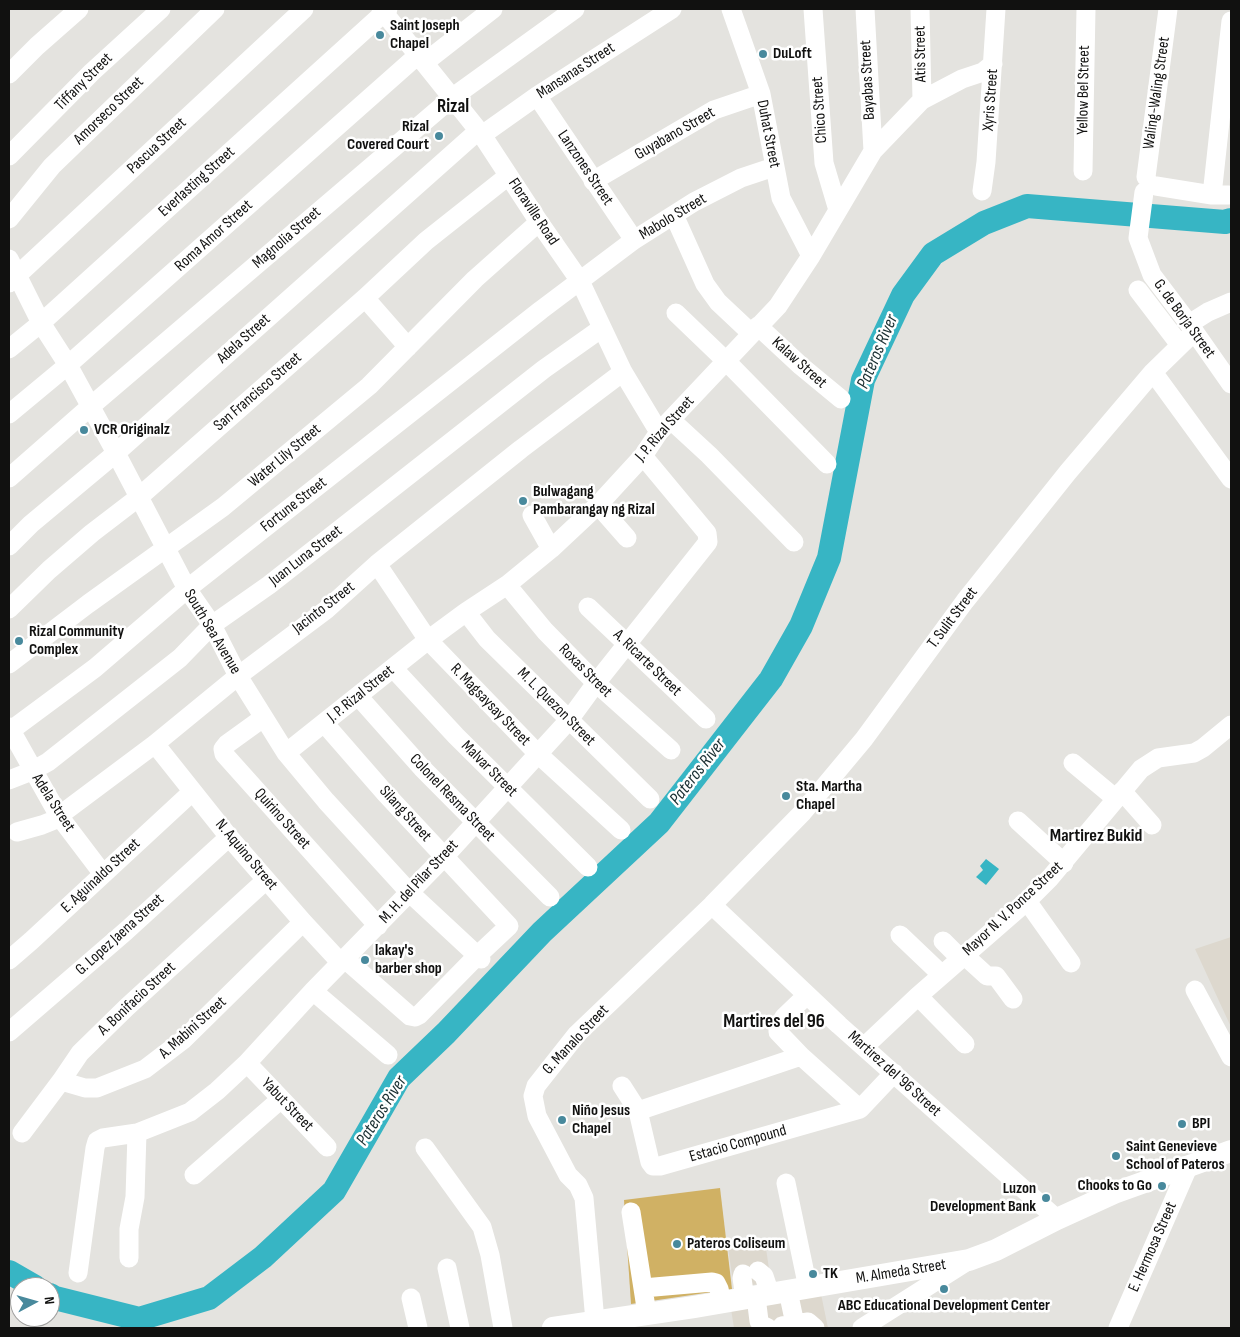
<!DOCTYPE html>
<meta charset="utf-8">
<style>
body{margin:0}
#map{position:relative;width:1240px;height:1337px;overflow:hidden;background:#e4e3df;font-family:"Sofia Sans Condensed",sans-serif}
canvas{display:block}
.frame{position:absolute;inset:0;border:10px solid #111110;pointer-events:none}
.north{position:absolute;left:10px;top:1277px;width:50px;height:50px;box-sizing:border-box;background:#fff;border:1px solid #a0a09f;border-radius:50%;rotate:84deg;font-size:14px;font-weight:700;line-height:20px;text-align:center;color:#111110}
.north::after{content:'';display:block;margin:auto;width:18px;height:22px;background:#48899c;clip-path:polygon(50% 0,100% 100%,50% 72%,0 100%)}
</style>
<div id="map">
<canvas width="1240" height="1337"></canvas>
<div class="frame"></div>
<div class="north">N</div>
</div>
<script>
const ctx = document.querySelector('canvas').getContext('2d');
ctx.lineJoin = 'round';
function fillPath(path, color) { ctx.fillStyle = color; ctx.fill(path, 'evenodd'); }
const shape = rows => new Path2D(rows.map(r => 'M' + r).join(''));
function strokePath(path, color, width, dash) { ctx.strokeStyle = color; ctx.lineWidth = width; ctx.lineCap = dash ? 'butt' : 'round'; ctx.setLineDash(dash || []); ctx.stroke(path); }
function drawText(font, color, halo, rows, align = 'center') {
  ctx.font = font + ' "Sofia Sans Condensed",sans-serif'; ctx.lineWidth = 5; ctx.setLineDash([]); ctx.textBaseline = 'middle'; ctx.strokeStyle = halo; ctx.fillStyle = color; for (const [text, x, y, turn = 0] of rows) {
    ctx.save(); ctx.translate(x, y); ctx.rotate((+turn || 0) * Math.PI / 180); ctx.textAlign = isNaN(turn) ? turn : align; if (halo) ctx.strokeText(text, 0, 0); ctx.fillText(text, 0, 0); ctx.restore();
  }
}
fillPath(shape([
 [1231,937,1231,1027,1195,949],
 [765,1242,771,1282,734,1288,728,1248],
 [821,1294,828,1328,734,1328,731,1309]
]), '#ddd8ce');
fillPath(shape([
 [720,1188,732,1289,631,1304,624,1200]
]), '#d0b164');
fillPath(shape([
 [986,859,999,869,986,885,976,877,983,870,980,866]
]), '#37b5c4');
strokePath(shape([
 [9,1272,35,1287],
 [50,1295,55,1298,139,1319,209,1298,263,1257,334,1191,399,1078,446,1033,542,932,659,823,771,679,801,626,829,558,863,380,903,295,933,254,984,223,1027,206,1225,222,1231,220]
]), '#37b5c4', 24);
strokePath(shape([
 [381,9,482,135,539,222,580,281,623,372,659,432],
 [731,9,761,94,781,198,811,256],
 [813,9,824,163,838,210],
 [865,9,873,151],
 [920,9,922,100],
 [424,63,493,9],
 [9,74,37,46,79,9],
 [537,96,634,240],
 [482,135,537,96,672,9],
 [9,156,92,72,161,9],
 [1083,171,1086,9],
 [1146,177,1168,9],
 [593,181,714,110,761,94],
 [1156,186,1212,195,1229,195],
 [982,191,986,162,996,9],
 [1144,192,1138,238,1152,275,1189,324,1231,384],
 [1212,195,1231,21],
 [674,215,705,284,718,302,751,333],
 [9,219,52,166,215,9],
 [9,259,41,323,68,365,116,453,187,589,212,625,238,676,286,753,326,801,410,893,481,959],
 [9,283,304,9],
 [1138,290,1180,345],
 [365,298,408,347],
 [676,313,726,361,827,464],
 [1189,324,1208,312,1231,302],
 [758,326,801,366,841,399],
 [9,349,41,323,388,9],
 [1153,372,1231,479],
 [9,414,68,365,418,55],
 [671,420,709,455,794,542],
 [9,478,91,406,453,97,575,9],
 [598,505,627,538],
 [532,515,551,549],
 [9,546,31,524,116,453,478,131],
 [377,564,428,640,538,754,621,830],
 [507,585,545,631,596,683,671,750],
 [588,607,706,719],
 [9,609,49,570,92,533,139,497,365,298,426,241,508,176],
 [466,612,487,639,650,799],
 [9,664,88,604,223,507,369,386,475,279,539,222],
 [393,668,456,736,588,867],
 [358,696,422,768,550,897],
 [263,718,227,744,223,749,224,754,378,926],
 [324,723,385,793,509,926,477,956,419,1015,415,1017,410,1016,345,959],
 [9,727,59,816,103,874],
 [10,731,95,668,187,589,541,310,634,240,694,202,741,178,774,167],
 [155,744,229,837,303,922,341,963],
 [286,753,428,640,466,612,507,585,551,549,598,505,643,456,659,432,778,306,811,256,873,151,922,100,962,79,983,72,993,64],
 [1073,763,1115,798],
 [9,780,32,771,48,762,180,658,212,625,269,585,544,369,602,328],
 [1122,791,1152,825],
 [1018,821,1064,863],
 [17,832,42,825,52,821,155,744,238,676,326,610,377,564,521,449,623,372],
 [1027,901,1071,963],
 [712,905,839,1025,1057,1219],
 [900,935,942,975],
 [943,941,960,958],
 [964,955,987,976,996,976,1013,999],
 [9,960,31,941,192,792],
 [1195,990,1231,1057],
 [313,991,388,1055],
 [918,996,965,1044],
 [9,1032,126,931,229,837],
 [864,1047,918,996,1027,901,1050,878,1141,769,1158,758,1194,753,1203,748,1231,725],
 [801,1056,778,1032,778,1029,784,1017,807,995],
 [247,1063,327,1147],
 [61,1081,85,1088,97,1088,145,1069,183,1040,303,922],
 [622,1086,638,1111,650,1162,653,1166,660,1166,860,1109,894,1073],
 [638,1111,801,1056,860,1109],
 [22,1133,61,1081,80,1053,127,1007,266,880],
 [425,1148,482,1227,490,1255,503,1328],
 [194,1175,281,1099],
 [786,1183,808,1288],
 [631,1212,647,1314],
 [129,1258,129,1229,135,1197,137,1133],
 [447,1268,460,1328],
 [758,1271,764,1276,770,1294],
 [78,1273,95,1148,97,1141,103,1138,137,1133,190,1112,217,1091,247,1063,313,991,444,857,569,720,596,683,708,542,707,533,643,456],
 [743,1274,742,1278,745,1299],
 [643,1288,712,1282,716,1283,719,1289,722,1302],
 [756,1297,759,1321,762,1325,768,1328],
 [411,1298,418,1328],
 [595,1321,584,1198,578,1185,568,1175,537,1116,533,1096,536,1086,577,1034,712,905,803,812,864,739,965,601,1068,472,1153,372,1194,332],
 [795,1324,808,1322,815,1328],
 [782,1326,795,1324,788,1291],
 [862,1328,966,1262],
 [1118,1328,1189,1165]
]), '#fff', 19);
strokePath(shape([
 [553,1328,694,1307,969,1260,996,1250,1057,1219,1114,1193,1231,1151]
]), '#fff', 22);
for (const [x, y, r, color] of [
 [380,35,5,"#48899c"],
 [763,54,5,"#48899c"],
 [439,136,5,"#48899c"],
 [84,430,5,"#48899c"],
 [523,501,5,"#48899c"],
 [19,641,5,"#48899c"],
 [786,796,5,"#48899c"],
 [365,960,5,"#48899c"],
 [562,1120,5,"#48899c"],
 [1182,1124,5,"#48899c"],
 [1116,1156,5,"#48899c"],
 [1162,1186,5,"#48899c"],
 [1046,1198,5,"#48899c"],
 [677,1244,5,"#48899c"],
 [813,1274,5,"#48899c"],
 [944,1289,5,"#48899c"]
]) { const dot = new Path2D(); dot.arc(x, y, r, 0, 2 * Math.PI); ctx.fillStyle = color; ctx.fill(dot); strokePath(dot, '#fff', 2); }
drawText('bold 16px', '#111110', '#fff', [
 ["Saint Joseph",390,26],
 ["Chapel",390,44],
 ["DuLoft",773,54],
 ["Rizal",429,127,"right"],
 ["Covered Court",429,145,"right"],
 ["VCR Originalz",94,430],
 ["Bulwagang",533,492],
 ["Pambarangay ng Rizal",533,510],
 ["Rizal Community",29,632],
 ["Complex",29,650],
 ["Sta. Martha",796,787],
 ["Chapel",796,805],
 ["lakay's",375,951],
 ["barber shop",375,969],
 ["Niño Jesus",572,1111],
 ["Chapel",572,1129],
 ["BPI",1192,1124],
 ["Saint Genevieve",1126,1147],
 ["School of Pateros",1126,1165],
 ["Chooks to Go",1152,1186,"right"],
 ["Luzon",1036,1189,"right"],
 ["Development Bank",1036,1207,"right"],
 ["Pateros Coliseum",687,1244],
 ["TK",823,1274],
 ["ABC Educational Development Center",944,1306,"center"]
], 'left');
drawText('16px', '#111110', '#fff', [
 ["Atis Street",921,54,-91],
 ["Mansanas Street",576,71,-33],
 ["Bayabas Street",868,80,-93],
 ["Tiffany Street",84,82,-45],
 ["Yellow Bel Street",1084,90,-89],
 ["Waling-Waling Street",1157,93,-82],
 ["Xyris Street",991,100,-86],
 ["Chico Street",820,110,-94],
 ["Amorseco Street",109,111,-44],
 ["Guyabano Street",675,134,-30],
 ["Duhat Street",768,134,79],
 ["Pascua Street",157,146,-43],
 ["Lanzones Street",585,168,56],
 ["Everlasting Street",197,182,-42],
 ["Floraville Road",533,212,56],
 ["Mabolo Street",673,217,-31],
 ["Roma Amor Street",214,236,-42],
 ["Magnolia Street",287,238,-41],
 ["G. de Borja Street",1184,319,54],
 ["Adela Street",244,339,-42],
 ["Kalaw Street",799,363,42],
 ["San Francisco Street",258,392,-41],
 ["J. P. Rizal Street",665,429,-49],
 ["Water Lily Street",285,456,-40],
 ["Fortune Street",294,505,-38],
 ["Juan Luna Street",306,556,-38],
 ["Jacinto Street",324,608,-38],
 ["T. Sulit Street",953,618,-53],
 ["South Sea Avenue",212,632,59],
 ["A. Ricarte Street",647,663,44],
 ["Roxas Street",585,671,45],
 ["J. P. Rizal Street",361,694,-39],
 ["R. Magsaysay Street",490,705,46],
 ["M. L. Quezon Street",556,707,45],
 ["Malvar Street",489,769,45],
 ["Colonel Resma Street",452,798,46],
 ["Adela Street",53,803,57],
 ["Silang Street",405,814,48],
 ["Quirino Street",282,819,48],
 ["N. Aquino Street",246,855,50],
 ["E. Aguinaldo Street",101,876,-43],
 ["M. H. del Pilar Street",419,882,-47],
 ["Mayor N. V. Ponce Street",1013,909,-43],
 ["G. Lopez Jaena Street",120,935,-42],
 ["A. Bonifacio Street",137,999,-43],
 ["A. Mabini Street",193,1028,-42],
 ["G. Manalo Street",576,1040,-47],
 ["Martirez del '96 Street",894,1074,42],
 ["Yabut Street",287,1105,46],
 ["Estacio Compound",738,1144,-16],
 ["E. Hermosa Street",1153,1247,-66],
 ["M. Almeda Street",901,1272,-9]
]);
drawText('italic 18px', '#1a2f32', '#fff', [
 ["Pateros River",878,352,-67],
 ["Pateros River",698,772,-52],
 ["Pateros River",382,1111,-58]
]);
drawText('bold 18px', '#111110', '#fff', [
 ["Martirez Bukid",1096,836]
]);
drawText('bold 19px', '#111110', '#fff', [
 ["Rizal",453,107],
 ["Martires del 96",774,1022]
]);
</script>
